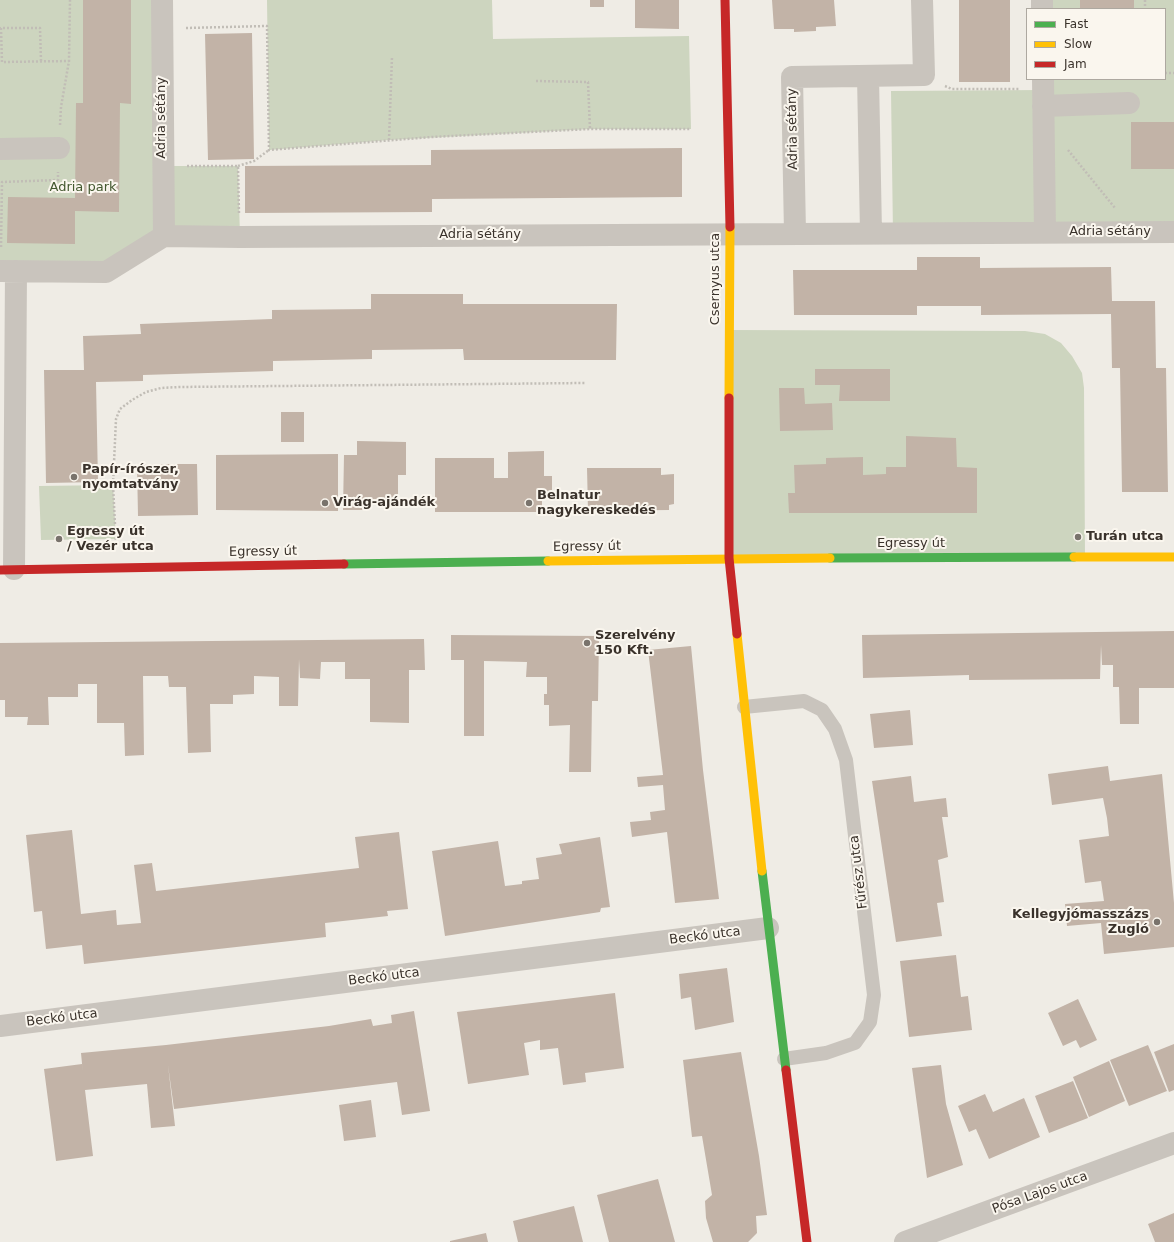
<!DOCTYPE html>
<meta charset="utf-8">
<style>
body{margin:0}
#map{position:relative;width:1174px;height:1242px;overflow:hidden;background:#efece5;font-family:"DejaVu Sans",sans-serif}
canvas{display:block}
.legend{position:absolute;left:1026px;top:8px;width:140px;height:72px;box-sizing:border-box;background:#faf6ee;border:1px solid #ada8a0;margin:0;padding:5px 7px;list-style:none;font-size:12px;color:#3a322b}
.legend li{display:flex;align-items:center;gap:8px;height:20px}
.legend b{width:20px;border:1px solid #ada8a0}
</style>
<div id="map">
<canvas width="1174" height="1242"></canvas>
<ul class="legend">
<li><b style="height:5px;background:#4caf50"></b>Fast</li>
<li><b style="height:5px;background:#ffc107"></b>Slow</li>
<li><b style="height:5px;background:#c62828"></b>Jam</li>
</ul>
</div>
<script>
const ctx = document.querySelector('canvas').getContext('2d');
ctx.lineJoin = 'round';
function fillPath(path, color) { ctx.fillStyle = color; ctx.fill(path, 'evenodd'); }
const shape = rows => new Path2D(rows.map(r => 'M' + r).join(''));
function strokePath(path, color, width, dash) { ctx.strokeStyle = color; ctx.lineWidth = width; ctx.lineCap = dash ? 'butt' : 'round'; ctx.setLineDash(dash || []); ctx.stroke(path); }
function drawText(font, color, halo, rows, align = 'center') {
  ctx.font = font + ' "DejaVu Sans",sans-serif'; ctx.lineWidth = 4; ctx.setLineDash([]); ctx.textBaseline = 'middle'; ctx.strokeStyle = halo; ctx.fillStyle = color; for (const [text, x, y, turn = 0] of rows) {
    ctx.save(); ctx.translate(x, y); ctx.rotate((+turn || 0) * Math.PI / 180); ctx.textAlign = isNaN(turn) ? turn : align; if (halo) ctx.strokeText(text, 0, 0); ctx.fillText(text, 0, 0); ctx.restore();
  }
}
fillPath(shape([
 [0,0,161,0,163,166,238,166,240,237,164,236,106,272,0,271],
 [267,0,492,0,493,39,689,36,691,129,590,129,389,140,269,150],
 [1041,0,1174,0,1174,234,893,234,891,91,1043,90,1043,79,1165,79,1165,9,1041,9],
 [729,330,1025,331,1045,334,1061,343,1072,356,1082,373,1084,388,1085,557,729,558],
 [113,485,116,539,41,540,39,486]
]), '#cdd5bf');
fillPath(shape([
 [83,0,131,0,131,104,120,103,119,212,75,211,75,244,7,243,8,197,75,198,76,103,83,103],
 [590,0,604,0,604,7,590,7],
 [635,0,679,0,679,29,635,28],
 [772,0,834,0,836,26,816,27,816,31,794,32,794,29,774,29],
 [959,0,1010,0,1010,82,959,82],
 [1080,0,1134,0,1134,9,1080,9],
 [252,33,254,159,208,160,205,34],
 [1131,122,1174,122,1174,169,1131,169],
 [682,148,682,197,432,199,432,212,245,213,245,166,431,165,431,150],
 [917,257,980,257,980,268,1111,267,1112,301,1155,301,1156,368,1166,368,1168,492,1122,492,1120,368,1112,368,1111,314,981,315,981,306,917,306,917,315,794,315,793,270,917,270],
 [371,294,463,294,463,304,617,304,616,360,464,360,463,349,372,350,372,359,273,361,273,371,143,375,143,381,96,382,98,482,46,483,44,370,84,370,83,336,141,334,140,324,272,319,272,310,371,309],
 [815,369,890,369,890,401,839,401,840,385,815,385],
 [779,388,804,388,805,404,832,403,833,430,780,431],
 [281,412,304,412,304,442,281,442],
 [906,436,956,438,957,467,977,468,977,513,789,513,788,493,795,493,794,465,826,464,826,458,863,457,863,475,886,474,886,467,906,467],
 [357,441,406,442,406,475,398,475,398,500,367,499,366,510,343,510,344,455,357,455],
 [544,451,544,476,552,476,552,497,542,497,542,512,435,512,435,458,494,458,494,478,508,478,508,452],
 [338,454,338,511,216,510,216,455],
 [171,464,197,464,198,515,138,516,137,465],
 [587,468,661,468,661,475,674,474,674,504,669,505,669,510,588,511],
 [1174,631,1174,688,1139,688,1139,724,1120,724,1119,687,1113,687,1113,665,1102,665,1101,645,1100,679,969,680,969,675,863,678,862,635],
 [451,635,599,636,598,701,592,701,591,772,569,772,570,725,549,726,549,705,544,705,544,694,547,694,547,677,526,677,527,662,484,661,484,736,464,736,464,660,451,660],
 [424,639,425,670,409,670,409,723,370,722,370,679,345,679,345,662,321,662,320,679,300,678,299,659,298,706,279,706,279,677,254,676,254,667,254,694,233,695,233,704,210,704,211,752,188,753,186,687,169,687,168,676,143,676,144,755,125,756,124,723,97,723,97,684,78,684,78,697,48,697,49,725,27,725,28,717,5,717,5,700,0,700,0,643],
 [691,646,703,770,719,899,675,903,667,832,632,837,630,822,651,820,650,812,665,810,663,785,638,787,637,777,663,775,648,650],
 [910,710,913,745,874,748,870,714],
 [1108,766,1110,781,1162,774,1174,903,1174,947,1104,954,1101,923,1067,926,1065,904,1104,901,1101,881,1085,883,1079,840,1109,836,1107,818,1103,798,1052,805,1048,774],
 [911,776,914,802,946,798,948,817,942,817,948,857,938,860,944,902,937,903,942,936,896,942,872,781],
 [72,830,81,914,116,910,117,925,141,923,134,865,152,863,156,891,359,868,355,837,399,832,408,909,387,911,388,916,325,923,326,937,84,964,82,945,46,949,42,911,34,912,26,835],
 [600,837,610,907,601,908,600,912,445,936,432,851,498,841,505,886,522,884,522,881,539,879,536,858,562,854,559,844],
 [956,955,961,997,968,996,972,1030,909,1037,900,961],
 [727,968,734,1022,695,1030,691,997,681,999,679,974],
 [615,993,624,1068,585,1073,586,1082,563,1085,558,1048,540,1050,540,1040,524,1043,529,1075,468,1084,457,1012],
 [1078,999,1097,1040,1080,1048,1076,1040,1063,1046,1048,1013],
 [414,1011,430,1111,402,1115,397,1082,174,1109,168,1065,175,1126,151,1128,147,1084,85,1090,93,1156,56,1161,44,1069,82,1064,83,1074,81,1053,166,1045,329,1026,371,1019,373,1026,392,1023,391,1015],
 [1174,1044,1174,1090,1169,1092,1154,1052],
 [1148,1045,1167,1091,1129,1106,1110,1060],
 [741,1052,759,1156,767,1215,756,1216,757,1233,748,1242,713,1242,706,1218,705,1201,712,1195,702,1136,692,1137,683,1060],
 [1109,1061,1125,1101,1089,1117,1073,1077],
 [941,1065,946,1104,963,1165,927,1178,912,1068],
 [1073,1081,1088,1118,1049,1133,1035,1096],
 [985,1094,993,1112,1024,1098,1040,1137,989,1159,976,1129,969,1132,958,1106],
 [371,1100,376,1137,344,1141,339,1105],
 [658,1179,675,1242,609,1242,597,1195],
 [574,1206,583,1242,518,1242,513,1221],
 [1174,1213,1174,1242,1155,1242,1148,1224],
 [486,1233,488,1242,450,1242,450,1241]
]), '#c2b3a7');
strokePath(shape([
 [1145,0,1145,9],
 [186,28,267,26,269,150,432,137,590,129,691,129],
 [41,61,40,28,1,28,2,62,69,61],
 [1165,73,1174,73],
 [536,81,588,82,590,129],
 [945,86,952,89,1019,89],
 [60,125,61,107,69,61,70,0],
 [389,140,392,57],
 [1068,150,1115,208],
 [187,166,238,166,239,214],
 [238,166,254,161,269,150],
 [1,247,2,182,58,180,58,172],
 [116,544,113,485,116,419,120,409,132,400,146,392,161,388,179,387,585,383]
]), '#c1bdb6', 2.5, [2, 2]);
strokePath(shape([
 [744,707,804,701,822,710,835,729,846,760,874,995,870,1022,855,1043,826,1053,784,1059]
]), '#c9c4bd', 14);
strokePath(shape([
 [162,0,164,236],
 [1042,0,1042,9],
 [868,76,871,233],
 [1043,79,1045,232],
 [1043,106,1129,103],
 [0,149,59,148],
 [795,233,792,77,924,75,922,0],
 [0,271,106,272,164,236,240,237,1174,232],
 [14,569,16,271],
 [0,1026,768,928],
 [905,1242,1174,1143]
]), '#c9c4bd', 22);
strokePath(shape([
 [830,558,1074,557],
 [344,564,548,561],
 [762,871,786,1070]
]), '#4caf50', 9);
strokePath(shape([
 [729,398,730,227],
 [1074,557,1174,557],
 [548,561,830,558],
 [737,634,762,871]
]), '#ffc107', 9);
strokePath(shape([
 [725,0,730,227],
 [729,398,729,558,737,634],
 [0,570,344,564],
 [786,1070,807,1242]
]), '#c62828', 9);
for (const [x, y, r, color] of [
 [74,477,4,"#79736c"],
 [325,503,4,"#79736c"],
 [529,503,4,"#79736c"],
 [1078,537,4,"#79736c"],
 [59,539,4,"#79736c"],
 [587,643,4,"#79736c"],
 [1157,922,4,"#79736c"]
]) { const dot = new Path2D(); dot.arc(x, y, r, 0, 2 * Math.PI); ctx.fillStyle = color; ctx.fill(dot); strokePath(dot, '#faf6ee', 1.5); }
drawText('13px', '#3a322b', '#faf6ee', [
 ["Adria sétány",162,118,-90],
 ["Adria sétány",793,129,-91],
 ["Adria sétány",1110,232],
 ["Adria sétány",480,235],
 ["Csernyus utca",716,279,-90],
 ["Egressy út",911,544],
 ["Egressy út",587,547,-1],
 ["Egressy út",263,552,-1],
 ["Fűrész utca",859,872,-97],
 ["Beckó utca",705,936,-7],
 ["Beckó utca",384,977,-7],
 ["Beckó utca",62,1018,-7],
 ["Pósa Lajos utca",1040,1193,-20]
]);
drawText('13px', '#43582f', '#faf6ee', [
 ["Adria park",83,188]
]);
drawText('bold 13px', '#3a322b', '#faf6ee', [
 ["Papír-írószer,",82,470],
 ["nyomtatvány",82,485],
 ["Belnatur",537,496],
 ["nagykereskedés",537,511],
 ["Virág-ajándék",333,503],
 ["Egressy út",67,532],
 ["/ Vezér utca",67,547],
 ["Turán utca",1086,537],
 ["Szerelvény",595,636],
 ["150 Kft.",595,651],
 ["Kellegyjómasszázs",1149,915,"right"],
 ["Zugló",1149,930,"right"]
], 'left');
</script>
